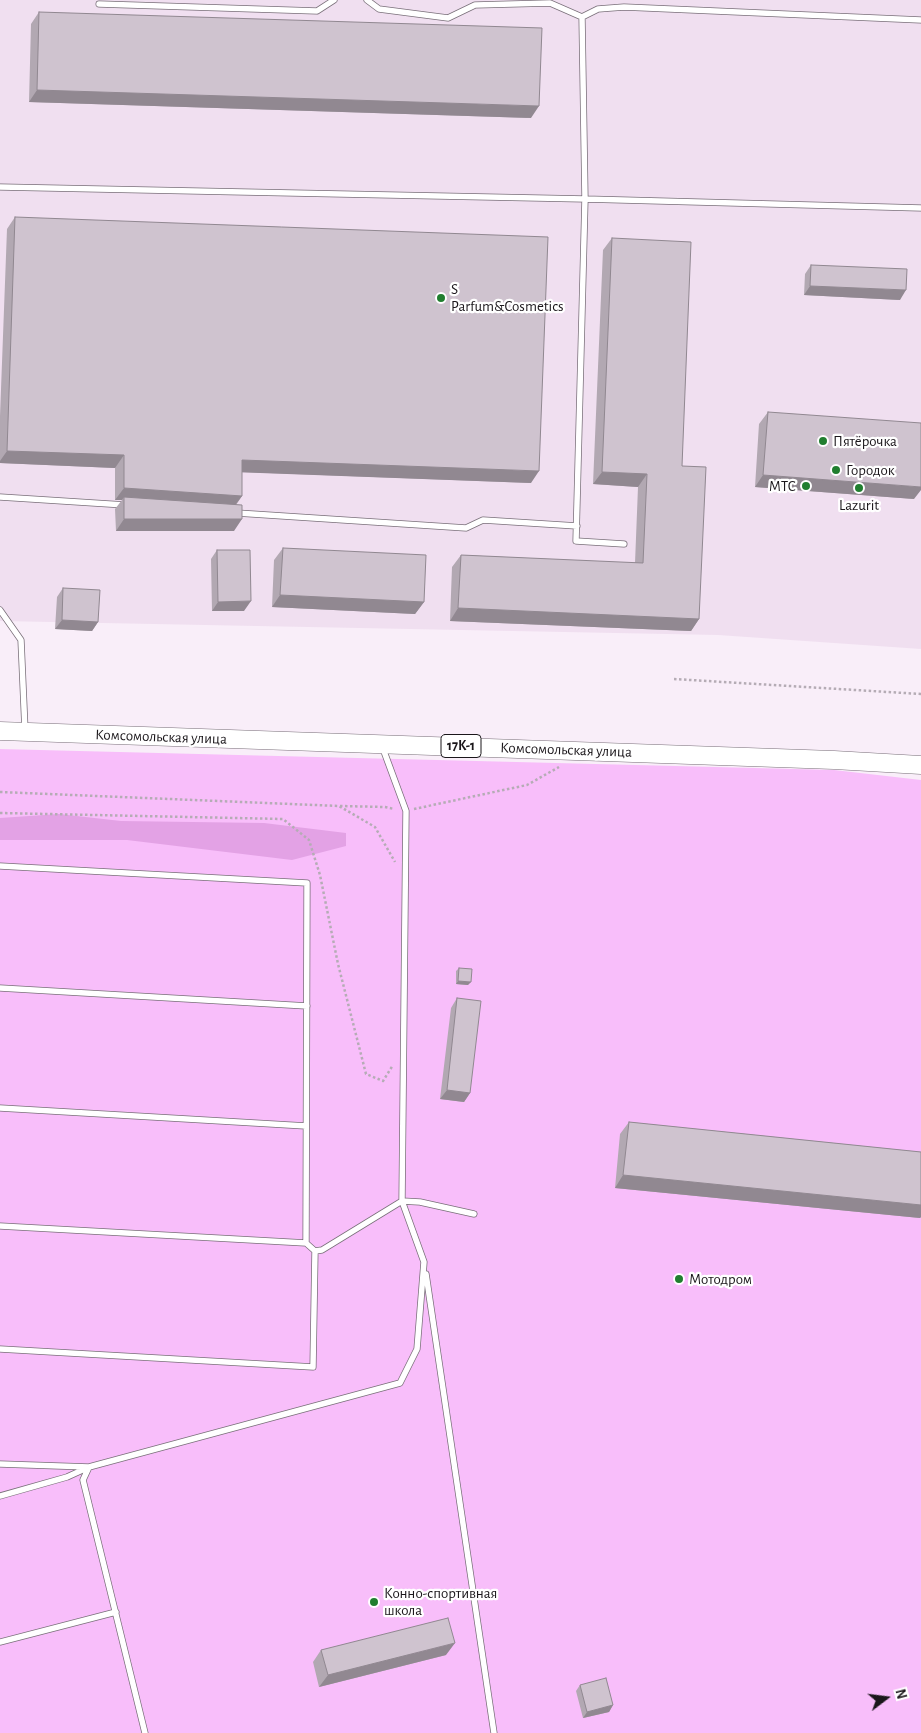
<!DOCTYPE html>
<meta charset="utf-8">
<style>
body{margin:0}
#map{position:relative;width:921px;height:1733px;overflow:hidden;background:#f9eef9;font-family:"Alegreya Sans",sans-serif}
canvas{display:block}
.north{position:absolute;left:861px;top:1673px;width:50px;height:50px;-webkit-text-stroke:4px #fff;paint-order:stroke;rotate:75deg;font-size:14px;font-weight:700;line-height:20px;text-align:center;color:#1b171b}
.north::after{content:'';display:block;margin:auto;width:18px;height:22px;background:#1b171b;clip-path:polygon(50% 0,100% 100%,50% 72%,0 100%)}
</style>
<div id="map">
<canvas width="921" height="1733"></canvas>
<div class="north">N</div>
</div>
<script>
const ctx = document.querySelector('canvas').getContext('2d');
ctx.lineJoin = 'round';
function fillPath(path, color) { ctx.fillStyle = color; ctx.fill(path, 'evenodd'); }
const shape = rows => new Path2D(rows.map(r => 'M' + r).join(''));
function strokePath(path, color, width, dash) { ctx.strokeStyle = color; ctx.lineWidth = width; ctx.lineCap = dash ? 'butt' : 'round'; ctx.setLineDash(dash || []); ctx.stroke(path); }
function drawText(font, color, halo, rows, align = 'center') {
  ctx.font = font + ' "Alegreya Sans",sans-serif'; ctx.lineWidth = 4.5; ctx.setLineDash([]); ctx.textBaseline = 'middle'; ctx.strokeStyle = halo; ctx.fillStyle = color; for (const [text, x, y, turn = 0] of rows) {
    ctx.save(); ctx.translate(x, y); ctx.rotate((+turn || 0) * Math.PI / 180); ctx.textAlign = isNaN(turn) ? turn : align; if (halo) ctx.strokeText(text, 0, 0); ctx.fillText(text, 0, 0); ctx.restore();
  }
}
fillPath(shape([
 [0,0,921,0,921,649,718,635,0,621]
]), '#f0dff0');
fillPath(shape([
 [0,749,834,770,921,780,921,1733,0,1733]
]), '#f8befa');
fillPath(shape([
 [59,814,121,821,264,823,346,833,346,846,292,860,127,840,0,840,0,818]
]), '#e3a2e5');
const lane = shape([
 [99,4,317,11,334,0],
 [582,17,598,9,624,7,921,20],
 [0,187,585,199,582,17,550,3,475,5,448,18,379,9,367,0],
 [0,497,125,505],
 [237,513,466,528,483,520,577,526],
 [624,544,576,541,585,199,921,208],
 [0,610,21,640,25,730],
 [0,866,307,883,306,1243],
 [0,988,307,1006],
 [0,1108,306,1126],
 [0,1226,306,1243,315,1251,322,1250,402,1201,420,1202,474,1214],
 [426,1274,494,1733],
 [0,1349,313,1367,315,1251],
 [0,1464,89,1467,400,1383,417,1349,424,1262,402,1201,406,811,382,746],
 [0,1496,67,1477,89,1467,83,1480,145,1733],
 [0,1642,116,1612]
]);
const primary = shape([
 [0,731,834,760,921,765]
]);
strokePath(lane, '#796f79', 7);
strokePath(primary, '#796f79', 19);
strokePath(shape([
 [674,679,921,694],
 [0,792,339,806,375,827,395,862],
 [340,806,385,807,394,809],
 [414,809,527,785,559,767],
 [0,813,283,819,309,840,320,875,338,964,366,1074,383,1081,393,1065]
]), '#b5acb5', 2.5, [2.5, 2.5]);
strokePath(lane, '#fff', 5.5);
strokePath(primary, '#fff', 18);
fillPath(shape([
 [39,12,531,118,29,102,31,24],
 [15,217,531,483,242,472,242,496,236,505,234,531,116,531,115,509,122,500,115,500,115,468,0,463,0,416,7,229],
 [612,238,682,466,699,619,691,631,450,621,452,567,461,555,635,563,638,487,593,484,603,250],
 [811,265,900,300,804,295,805,274],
 [768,412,914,499,755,487,759,424],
 [283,548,424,602,415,614,272,607,274,560],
 [217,550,244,611,212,611,211,559],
 [63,588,98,622,92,631,55,629,57,597],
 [459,968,468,985,456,984,456,971],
 [457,998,470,1093,464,1102,440,1099,451,1008],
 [629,1122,921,1152,921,1217,920,1218,615,1188,620,1134],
 [321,1650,446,1655,319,1687,313,1662],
 [580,1685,613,1705,609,1712,583,1718,576,1691]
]), '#b2a8b2');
fillPath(shape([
 [37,90,539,106,531,118,29,102],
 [810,286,906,290,900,300,804,295],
 [7,451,124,455,115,468,0,463,0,461],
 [242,460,539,471,531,483,233,472],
 [602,472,647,474,638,487,593,484],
 [763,475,921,487,921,490,914,499,755,487],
 [124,488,242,496,233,508,124,497,122,500,115,500],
 [124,519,242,519,234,531,116,531],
 [280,595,424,602,415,614,272,607],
 [251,601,244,611,212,611,218,602],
 [458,608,699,619,691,631,450,621],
 [62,620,98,622,92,631,55,629],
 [458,981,471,982,468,985,456,984],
 [447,1090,470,1093,464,1102,440,1099],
 [623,1175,921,1205,921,1217,920,1218,615,1188],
 [455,1643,446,1655,319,1687,328,1675],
 [613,1705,609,1712,583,1718,587,1712]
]), '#918891');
const building = shape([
 [39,12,542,28,539,106,37,90,39,12],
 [15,217,548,237,539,471,242,460,242,496,124,488,124,455,7,451,15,217],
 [612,238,691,242,682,466,706,467,699,619,458,608,461,555,643,563,647,474,602,472,612,238],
 [811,265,907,269,906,290,810,286,811,265],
 [768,412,921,423,921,487,763,475,768,412],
 [124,497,242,505,242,519,124,519,124,497],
 [283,548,426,555,424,602,280,595,283,548],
 [217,550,250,550,251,601,218,602,217,550],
 [63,588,100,590,98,622,62,620,63,588],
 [459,968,472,969,471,982,458,981,459,968],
 [457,998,481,1001,470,1093,447,1090,457,998],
 [629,1122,921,1152,921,1205,623,1175,629,1122],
 [448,1618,455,1643,328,1675,321,1650,448,1618],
 [606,1678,613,1705,587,1712,580,1685,606,1678]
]);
fillPath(building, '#cfc3cf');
strokePath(building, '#918891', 1);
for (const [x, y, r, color] of [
 [441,298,5,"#207e2f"],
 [823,441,5,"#207e2f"],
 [836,470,5,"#207e2f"],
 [806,486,5,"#207e2f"],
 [859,488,5,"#207e2f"],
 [679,1279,5,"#207e2f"],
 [374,1602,5,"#207e2f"]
]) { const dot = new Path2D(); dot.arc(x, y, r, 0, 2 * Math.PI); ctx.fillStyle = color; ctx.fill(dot); strokePath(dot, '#fff', 2); }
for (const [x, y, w] of [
 [461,746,40]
]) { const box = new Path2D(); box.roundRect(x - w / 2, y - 11.5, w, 23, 4); ctx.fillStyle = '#fff'; ctx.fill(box); strokePath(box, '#1b171b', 1); }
drawText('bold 14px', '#1b171b', null, [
 ["17К-1",461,746]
]);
drawText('15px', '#1b171b', '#fff', [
 ["S",451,289],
 ["Parfum&Cosmetics",451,306],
 ["Пятёрочка",833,441],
 ["Городок",846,470],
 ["МТС",796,486,"right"],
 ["Lazurit",859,505,"center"],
 ["Мотодром",689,1279],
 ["Конно-спортивная",384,1593],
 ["школа",384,1610]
], 'left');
drawText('15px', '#1b171b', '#fff', [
 ["Комсомольская улица",161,737,2],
 ["Комсомольская улица",566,750,2]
]);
</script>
